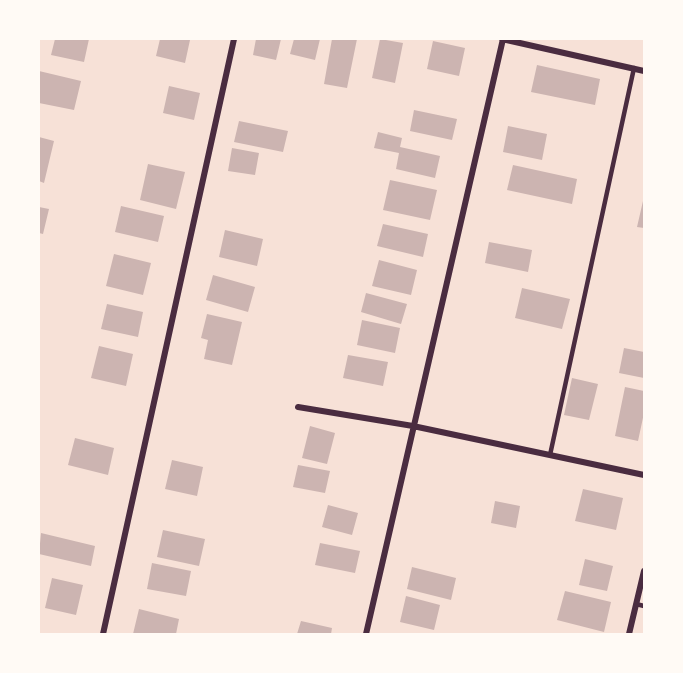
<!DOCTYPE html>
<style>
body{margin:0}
#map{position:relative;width:683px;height:673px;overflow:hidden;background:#f7e1d7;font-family:Montserrat,sans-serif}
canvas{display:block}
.frame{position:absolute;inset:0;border:40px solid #fffaf5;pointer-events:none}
</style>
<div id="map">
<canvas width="683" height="673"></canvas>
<div class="frame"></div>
</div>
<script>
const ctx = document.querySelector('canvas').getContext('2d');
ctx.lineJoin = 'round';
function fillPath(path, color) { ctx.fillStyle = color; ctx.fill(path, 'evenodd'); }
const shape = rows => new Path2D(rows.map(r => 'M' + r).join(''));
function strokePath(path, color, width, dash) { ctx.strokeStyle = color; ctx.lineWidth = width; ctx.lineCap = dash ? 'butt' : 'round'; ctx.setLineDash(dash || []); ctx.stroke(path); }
fillPath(shape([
 [55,39,89,39,84,62,51,55],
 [160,39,190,40,185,63,156,56],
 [256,39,281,39,276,60,253,55],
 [294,39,320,39,315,60,290,54],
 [332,39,357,39,347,88,324,84],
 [380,39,403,43,395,83,372,78],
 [433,41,465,48,459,76,427,69],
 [537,65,600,79,595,105,531,92],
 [39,71,81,81,74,110,39,103],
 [169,86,200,93,194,120,163,113],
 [414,110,457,119,452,140,410,131],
 [239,121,288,131,283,152,234,142],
 [508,126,547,134,542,160,503,152],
 [378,132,402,138,400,147,440,156,435,178,396,169,399,153,374,148],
 [39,137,54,141,44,183,39,181],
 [232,148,259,153,255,175,228,171],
 [148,164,185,172,176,209,140,200],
 [513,165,577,179,572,204,507,190],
 [390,180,437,190,430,220,383,210],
 [643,201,644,201,644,228,637,227],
 [121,206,164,216,158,242,115,232],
 [39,207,49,209,43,234,39,233],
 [383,224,428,234,423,257,377,246],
 [225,230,263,239,257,266,219,257],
 [489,242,532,250,528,272,485,263],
 [114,254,151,263,143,295,106,286],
 [379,260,417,270,411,295,372,286],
 [213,275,255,287,248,312,206,300],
 [522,288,570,299,562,329,515,318],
 [366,293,407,304,401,324,361,312],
 [107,304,143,312,138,337,101,329],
 [207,314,242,322,232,365,204,359,208,340,201,338],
 [362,320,400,328,395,353,357,345],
 [99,346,133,354,126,386,91,378],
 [624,348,644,352,644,378,619,373],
 [348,355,388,362,383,386,343,378],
 [572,378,598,384,589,420,564,415],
 [625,387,644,391,644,413,638,441,615,436],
 [310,426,335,433,327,464,302,458],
 [75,438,114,448,108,475,68,465],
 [172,460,203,467,197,496,165,489],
 [298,465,330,471,325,493,293,487],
 [583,489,623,498,616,530,575,521],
 [495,501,520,506,516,528,491,523],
 [328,505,358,513,352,535,322,527],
 [163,530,205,539,199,566,157,557],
 [41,533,95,546,91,566,39,554],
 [320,543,360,551,355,573,315,565],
 [585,559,613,566,607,591,579,585],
 [152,563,191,571,186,596,147,589],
 [412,567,456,578,451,600,407,589],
 [52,578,83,585,76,615,45,608],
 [565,591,611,602,604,632,557,620],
 [406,596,440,605,434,630,400,622],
 [139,609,179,619,176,634,133,634],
 [301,621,332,628,331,634,297,634]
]), '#ccb4b1');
strokePath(shape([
 [550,455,634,68],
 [636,604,644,606]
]), '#4a2c40', 4.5);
strokePath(shape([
 [502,39,644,71],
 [298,407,413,426,644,475],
 [103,634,234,39],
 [366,634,503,39],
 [629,634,644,571]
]), '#4a2c40', 6);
</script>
